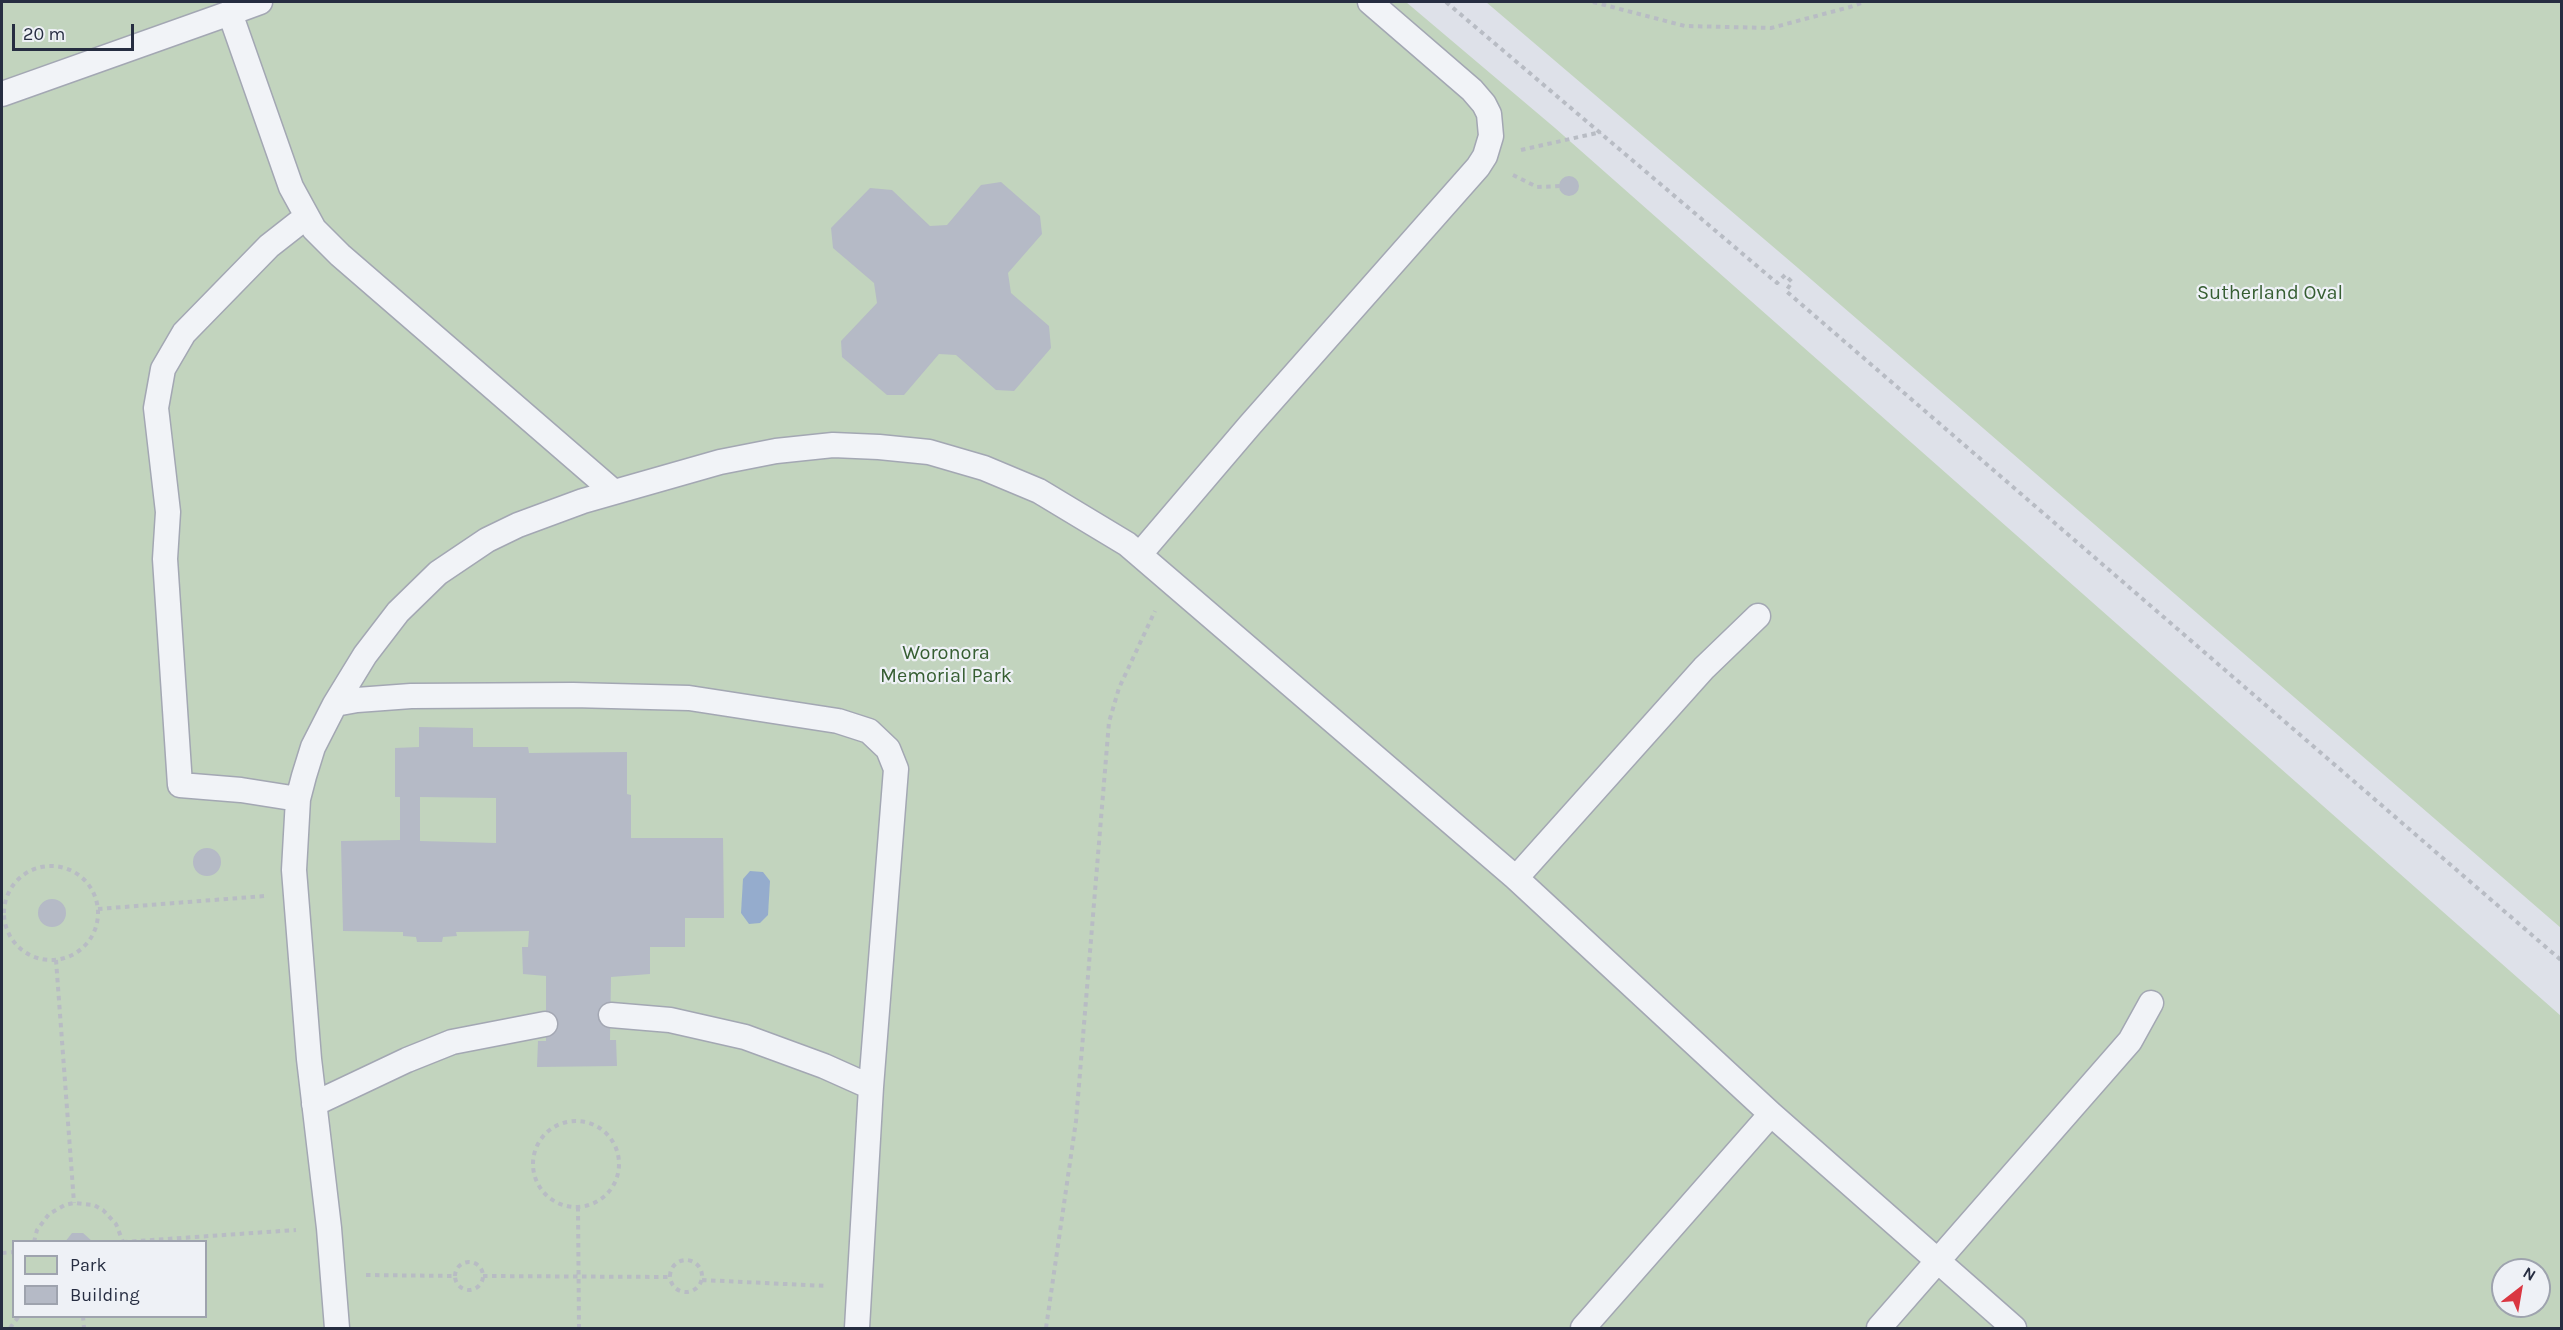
<!DOCTYPE html>
<style>
body{margin:0}
#map{position:relative;width:2563px;height:1330px;overflow:hidden;background:#dee1e9;font-family:Karla,sans-serif}
canvas{display:block}
.frame{position:absolute;inset:0;border:3px solid #262d41;pointer-events:none}
.legend{position:absolute;left:12px;top:1240px;width:195px;height:78px;box-sizing:border-box;background:#eef1f6;border:2px solid #9ea3ae;margin:0;padding:8px 10px;list-style:none;font-size:18px;color:#262d41}
.legend li{display:flex;align-items:center;gap:12px;height:30px}
.legend b{width:30px;border:2px solid #9ea3ae}
.north{position:absolute;left:2491px;top:1258px;width:60px;height:60px;box-sizing:border-box;background:#eef1f6;border:2px solid #9ea3ae;border-radius:50%;rotate:31deg;font-size:16px;font-weight:700;line-height:24px;text-align:center;color:#262d41}
.north::after{content:'';display:block;margin:auto;width:21px;height:27px;background:#da3742;clip-path:polygon(50% 0,100% 100%,50% 72%,0 100%)}
.scale{position:absolute;left:12px;top:24px;width:122px;height:27px;box-sizing:border-box;border:3px solid #262d41;border-top:0;padding-left:8px;font-size:18px;line-height:21px;white-space:nowrap;color:#262d41;-webkit-text-stroke:4px #eef1f6;paint-order:stroke}
</style>
<div id="map">
<canvas width="2563" height="1330"></canvas>
<div class="frame"></div>
<ul class="legend">
<li><b style="height:16px;background:#c2d4be"></b>Park</li>
<li><b style="height:16px;background:#b5bac6"></b>Building</li>
</ul>
<div class="north">N</div>
<div class="scale">20 m</div>
</div>
<script>
const ctx = document.querySelector('canvas').getContext('2d');
ctx.lineJoin = 'round';
function fillPath(path, color) { ctx.fillStyle = color; ctx.fill(path, 'evenodd'); }
const shape = rows => new Path2D(rows.map(r => 'M' + r).join(''));
function strokePath(path, color, width, dash) { ctx.strokeStyle = color; ctx.lineWidth = width; ctx.lineCap = dash ? 'butt' : 'round'; ctx.setLineDash(dash || []); ctx.stroke(path); }
function drawText(font, color, halo, rows, align = 'center') {
  ctx.font = font + ' Karla,sans-serif'; ctx.lineWidth = 4.5; ctx.setLineDash([]); ctx.textBaseline = 'middle'; ctx.strokeStyle = halo; ctx.fillStyle = color; for (const [text, x, y, turn = 0] of rows) {
    ctx.save(); ctx.translate(x, y); ctx.rotate((+turn || 0) * Math.PI / 180); ctx.textAlign = isNaN(turn) ? turn : align; if (halo) ctx.strokeText(text, 0, 0); ctx.fillText(text, 0, 0); ctx.restore();
  }
}
fillPath(shape([
 [2,2,1406,2,1555,128,2561,1016,2561,1328,2,1328],
 [14,1242,206,1242,206,1316,14,1316],
 [2503,1270,2539,1270,2539,1306,2503,1306],
 [1486,2,2561,2,2561,928,1798,268]
]), '#c2d4be');
fillPath(shape([
 [750,871,763,872,770,881,768,915,760,923,749,924,741,913,743,879]
]), '#95accd');
fillPath(shape([
 '1559 186a10 10 0 1 1 20 0a10 10 0 1 1-20 0Z',
 [1001,182,1040,216,1042,234,1008,273,1011,293,1049,326,1051,348,1014,391,996,390,956,355,939,354,904,395,887,395,842,357,841,341,877,303,874,283,833,248,831,228,870,188,892,190,930,226,947,225,981,185],
 [419,727,473,728,473,747,528,747,529,753,627,752,627,794,631,795,631,838,723,838,724,918,685,918,685,947,650,947,650,974,611,977,610,1040,616,1040,617,1066,537,1067,538,1041,546,1041,546,976,523,974,522,947,528,947,529,931,456,932,457,936,443,937,442,942,417,942,416,937,403,936,403,932,343,931,341,841,400,840,400,797,395,797,395,748,419,747],
 [420,797,496,798,496,843,420,841],
 '193 862a14 14 0 1 1 28 0a14 14 0 1 1-28 0Z',
 '38 913a14 14 0 1 1 28 0a14 14 0 1 1-28 0Z',
 [72,1233,83,1233,93,1242,65,1242]
]), '#b5bac6');
const lane = shape([
 [230,13,260,2],
 [2,94,230,13,291,187,314,229,340,255,614,492],
 [1140,554,1250,425,1478,167,1485,156,1491,136,1489,114,1484,104,1472,90,1370,2],
 [335,704,357,700,411,696,573,695,689,698,838,721,869,731,888,749,896,769,871,1087],
 [298,799,241,790,180,785,165,559,168,512,156,408,163,369,184,333,269,246,306,217],
 [1516,878,1704,668,1758,616],
 [611,1015,670,1020,745,1037,824,1066,871,1087,857,1328],
 [314,1104,407,1060,452,1042,545,1024],
 [337,1328,329,1228,309,1059,294,870,298,799,304,776,313,747,335,704,365,655,398,612,438,573,487,540,518,525,583,501,720,462,776,451,833,445,879,447,929,452,984,468,1039,491,1127,544,1516,878,1771,1114,2014,1328],
 [1583,1328,1771,1114],
 [1879,1328,2130,1041,2151,1003]
]);
strokePath(lane, '#a3a7b3', 27);
strokePath(shape([
 [1446,2,1777,283,1785,275,1792,282,1786,291,2562,961],
 [1593,2,1685,26,1771,28,1850,7,1864,2],
 [1521,150,1601,132],
 [1513,175,1537,187,1562,186],
 '4 913a47 47 0 1 1 94 0a47 47 0 1 1-94 0Z',
 [98,909,265,896],
 [56,960,74,1203],
 '533 1164a43 43 0 1 1 86 0a43 43 0 1 1-86 0Z',
 [578,1207,579,1328],
 [34,1242,37,1230,49,1214,65,1205,74,1203,94,1205,103,1210,116,1224,123,1242],
 [123,1242,296,1230],
 [2,1253,14,1252],
 '670 1276a16 16 0 1 1 32 0a16 16 0 1 1-32 0Z',
 '455 1276a14 14 0 1 1 28 0a14 14 0 1 1-28 0Z',
 [366,1275,454,1276],
 [483,1276,670,1277],
 [702,1280,827,1286],
 [83,1316,84,1328],
 [10,1328,19,1316],
 [1046,1328,1076,1121,1109,722,1119,688,1155,611]
]), '#b8bcc4', 4, [4.5, 4.5]);
strokePath(lane, '#f1f3f7', 24);
drawText('20px', '#365e32', '#eef1f6', [
 ["Sutherland Oval",2270,293],
 ["Woronora",946,653],
 ["Memorial Park",946,676]
]);
</script>
